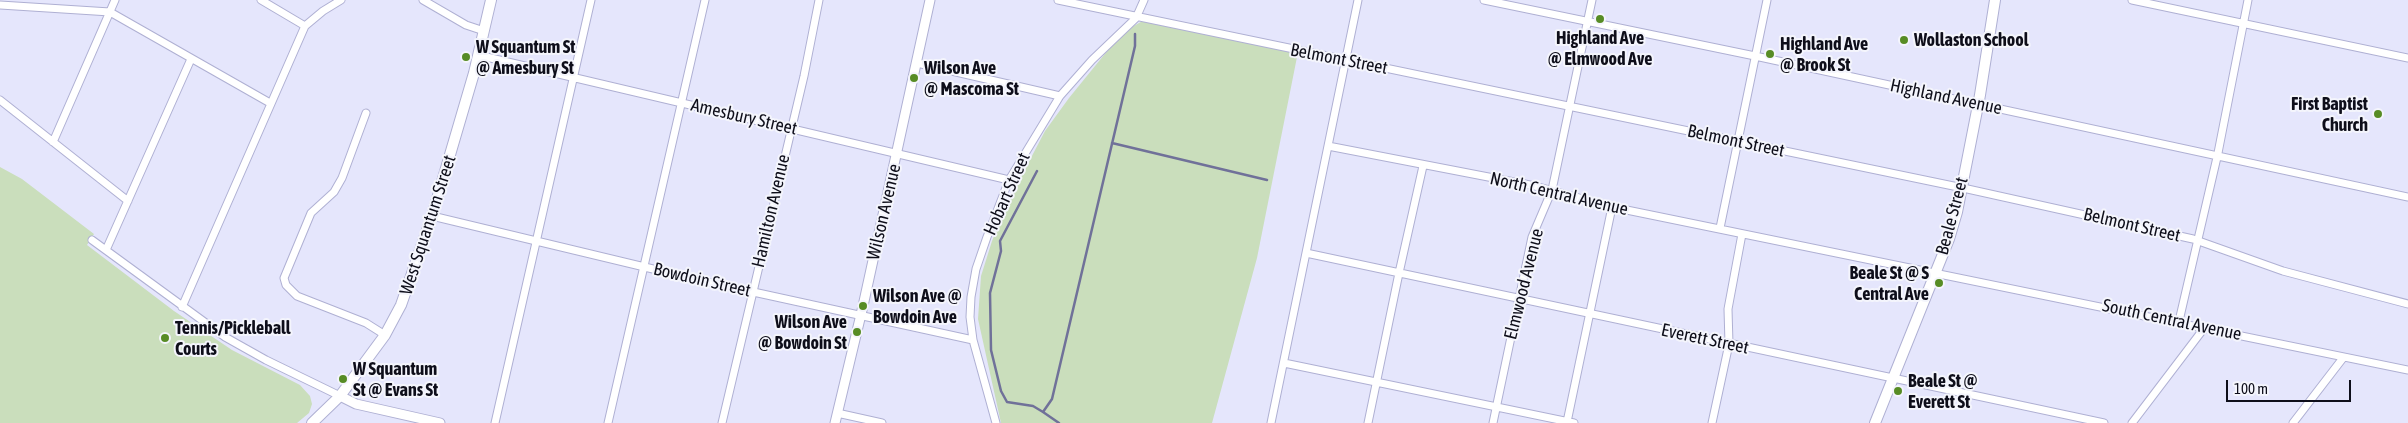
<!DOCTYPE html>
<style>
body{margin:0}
#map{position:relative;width:2408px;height:423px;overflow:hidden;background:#e5e6fc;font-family:"Asap Condensed",sans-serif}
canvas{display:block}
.scale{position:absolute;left:2226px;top:380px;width:125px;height:22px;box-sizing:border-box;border:2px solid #0e0e1a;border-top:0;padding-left:6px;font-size:15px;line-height:18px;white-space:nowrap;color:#0e0e1a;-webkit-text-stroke:4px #f4f5fc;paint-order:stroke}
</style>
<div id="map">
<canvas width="2408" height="423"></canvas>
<div class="scale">100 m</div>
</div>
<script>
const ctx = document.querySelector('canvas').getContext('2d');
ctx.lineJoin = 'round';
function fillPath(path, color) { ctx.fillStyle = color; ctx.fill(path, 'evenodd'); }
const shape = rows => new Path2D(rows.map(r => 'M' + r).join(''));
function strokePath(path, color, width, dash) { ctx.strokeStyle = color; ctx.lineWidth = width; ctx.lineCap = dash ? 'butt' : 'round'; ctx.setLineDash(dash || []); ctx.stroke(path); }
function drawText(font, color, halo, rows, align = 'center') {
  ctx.font = font + ' "Asap Condensed",sans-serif'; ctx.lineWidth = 4; ctx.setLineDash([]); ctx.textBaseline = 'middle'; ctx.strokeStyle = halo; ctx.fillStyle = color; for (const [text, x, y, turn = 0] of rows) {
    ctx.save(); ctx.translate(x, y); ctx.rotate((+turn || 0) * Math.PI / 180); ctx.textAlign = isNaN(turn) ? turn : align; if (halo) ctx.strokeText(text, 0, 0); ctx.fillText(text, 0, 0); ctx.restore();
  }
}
fillPath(shape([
 [1146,19,1298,52,1257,258,1212,423,1001,423,978,319,981,276,992,241,1011,196,1045,131,1069,98,1108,50,1132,27],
 [0,167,22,179,94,234,87,245,174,311,232,350,300,385,310,396,312,404,309,413,297,423,0,423]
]), '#cadebc');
strokePath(shape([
 [1112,143,1267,180],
 [1037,171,1000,241,1001,251,990,293,991,350,1001,391,1007,402,1033,406,1043,412,1052,399,1135,46,1135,34],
 [1043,412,1059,423]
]), '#707199', 2.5);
const minor = shape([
 [261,0,305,26],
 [423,0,466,25,484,31],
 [1058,0,1963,188,2193,239,2283,271,2408,304],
 [1484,0,1755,56,2408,197],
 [2132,0,2408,58],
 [0,5,110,12,270,103],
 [478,55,1009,180],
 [917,63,1060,96],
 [0,100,128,201],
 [366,113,342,178,334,192,311,213,284,278,286,285,297,296,366,323,385,335],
 [53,142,115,0],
 [1328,146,1535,186,1612,207,2408,370],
 [432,216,703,281,973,340],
 [1720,228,1767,0],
 [92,240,225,337,266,360,340,396],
 [106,250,191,59],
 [1306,253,2104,423],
 [182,307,305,26,323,11,341,0],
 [2179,321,2218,153,2248,0],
 [1284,363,1574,423],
 [837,413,882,423],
 [1567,422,1612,207],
 [495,423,591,0],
 [608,423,705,0],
 [722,423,804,76,819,0],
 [996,423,973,340,970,317,971,297,976,269,987,237,1009,180,1060,96,1092,60,1136,18,1144,0],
 [1271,423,1358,0],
 [1368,423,1399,273,1423,166],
 [1493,423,1532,237,1552,190,1592,0],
 [1712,423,1729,344,1728,309,1742,234],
 [2132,423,2205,327],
 [2293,423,2343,358]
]);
const tertiary = shape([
 [340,396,356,404,440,423],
 [835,423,863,306,930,0]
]);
const secondary = shape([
 [312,423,340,396,385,335,401,305,432,216,474,73,491,0],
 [1875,423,1949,239,1957,212,1980,95,1995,0]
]);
strokePath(minor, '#afb0d3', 9);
strokePath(tertiary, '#afb0d3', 11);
strokePath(secondary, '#afb0d3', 12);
strokePath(minor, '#fff', 7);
strokePath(tertiary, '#fff', 9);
strokePath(secondary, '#fff', 10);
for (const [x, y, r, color] of [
 [1600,19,5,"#578c25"],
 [1904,40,5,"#578c25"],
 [1770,54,5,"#578c25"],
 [466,57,5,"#578c25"],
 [914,78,5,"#578c25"],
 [2378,114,5,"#578c25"],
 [1939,283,5,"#578c25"],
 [863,306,5,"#578c25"],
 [857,332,5,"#578c25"],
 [165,338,5,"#578c25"],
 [343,379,5,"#578c25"],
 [1898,391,5,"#578c25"]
]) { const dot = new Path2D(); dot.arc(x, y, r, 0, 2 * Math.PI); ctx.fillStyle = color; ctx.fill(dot); strokePath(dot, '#f4f5fc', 2); }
drawText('bold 18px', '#0e0e1a', '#f4f5fc', [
 ["Highland Ave",1600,38,"center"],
 ["@ Elmwood Ave",1600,59,"center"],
 ["Wollaston School",1914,40],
 ["Highland Ave",1780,44],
 ["@ Brook St",1780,65],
 ["W Squantum St",476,47],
 ["@ Amesbury St",476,68],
 ["Wilson Ave",924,68],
 ["@ Mascoma St",924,89],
 ["First Baptist",2368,104,"right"],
 ["Church",2368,125,"right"],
 ["Beale St @ S",1929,273,"right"],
 ["Central Ave",1929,294,"right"],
 ["Wilson Ave @",873,296],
 ["Bowdoin Ave",873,317],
 ["Wilson Ave",847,322,"right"],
 ["@ Bowdoin St",847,343,"right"],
 ["Tennis/Pickleball",175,328],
 ["Courts",175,349],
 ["W Squantum",353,369],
 ["St @ Evans St",353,390],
 ["Beale St @",1908,381],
 ["Everett St",1908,402]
], 'left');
drawText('18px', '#0e0e1a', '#f4f5fc', [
 ["Belmont Street",1339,59,11],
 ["Highland Avenue",1946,97,12],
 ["Amesbury Street",744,117,13],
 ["Belmont Street",1736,141,12],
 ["Hobart Street",1007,194,-66],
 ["North Central Avenue",1559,194,13],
 ["Hamilton Avenue",771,211,-77],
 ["Wilson Avenue",884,212,-77],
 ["Beale Street",1952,216,-75],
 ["West Squantum Street",428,225,-72],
 ["Belmont Street",2132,225,13],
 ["Bowdoin Street",702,280,13],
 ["Elmwood Avenue",1524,284,-76],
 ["South Central Avenue",2172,320,12],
 ["Everett Street",1705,339,12]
]);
</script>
